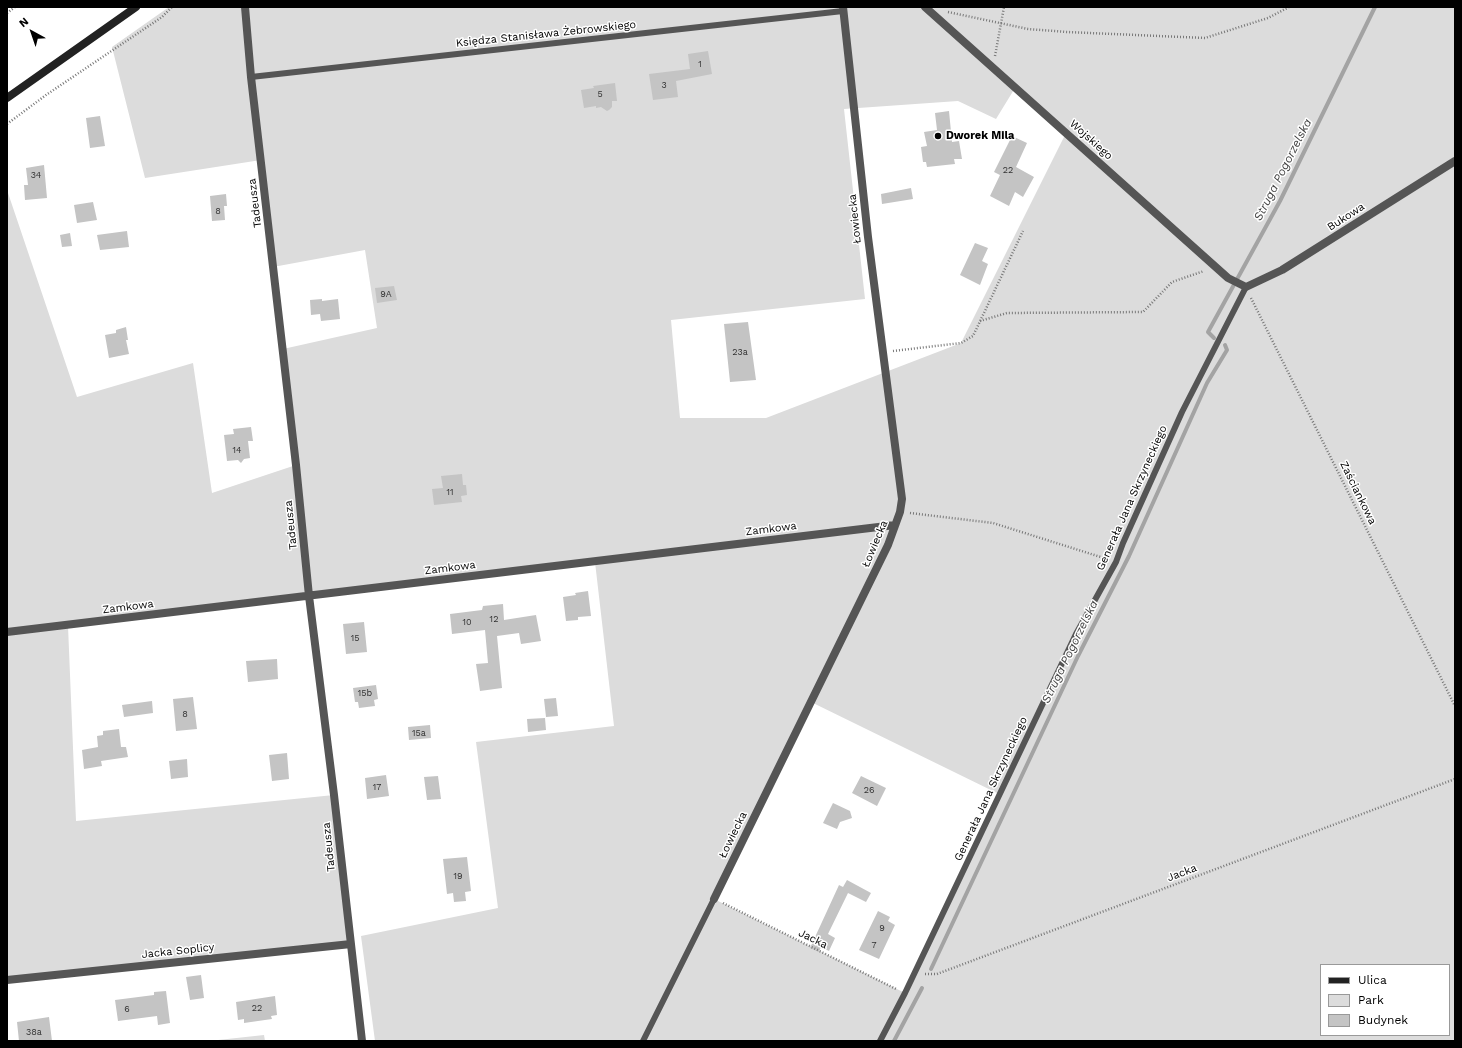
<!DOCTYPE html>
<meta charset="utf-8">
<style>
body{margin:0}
#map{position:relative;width:1462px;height:1048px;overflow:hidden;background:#fff;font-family:"Work Sans",sans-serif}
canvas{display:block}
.frame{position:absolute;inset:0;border:8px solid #000;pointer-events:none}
.legend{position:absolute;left:1320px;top:964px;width:130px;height:72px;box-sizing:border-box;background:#fff;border:1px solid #999;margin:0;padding:5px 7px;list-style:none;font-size:12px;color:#000}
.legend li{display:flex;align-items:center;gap:8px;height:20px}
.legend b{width:20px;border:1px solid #999}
.north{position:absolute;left:12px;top:12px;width:40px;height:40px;-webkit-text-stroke:3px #fff;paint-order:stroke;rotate:320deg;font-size:11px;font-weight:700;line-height:16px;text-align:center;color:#000}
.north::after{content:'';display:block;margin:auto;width:14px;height:18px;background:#000;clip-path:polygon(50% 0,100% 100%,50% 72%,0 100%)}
</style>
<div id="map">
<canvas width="1462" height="1048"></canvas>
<div class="frame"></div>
<ul class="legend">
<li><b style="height:5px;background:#222"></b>Ulica</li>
<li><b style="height:11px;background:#dcdcdc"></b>Park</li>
<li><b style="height:11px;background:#c4c4c4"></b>Budynek</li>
</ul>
<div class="north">N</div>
</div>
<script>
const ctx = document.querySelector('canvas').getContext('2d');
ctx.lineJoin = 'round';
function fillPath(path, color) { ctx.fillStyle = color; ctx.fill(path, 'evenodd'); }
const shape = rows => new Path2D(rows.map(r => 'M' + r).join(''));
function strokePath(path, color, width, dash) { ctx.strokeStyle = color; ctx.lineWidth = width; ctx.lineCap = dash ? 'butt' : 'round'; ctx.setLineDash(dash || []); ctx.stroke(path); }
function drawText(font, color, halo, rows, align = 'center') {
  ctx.font = font + ' "Work Sans",sans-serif'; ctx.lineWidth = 3; ctx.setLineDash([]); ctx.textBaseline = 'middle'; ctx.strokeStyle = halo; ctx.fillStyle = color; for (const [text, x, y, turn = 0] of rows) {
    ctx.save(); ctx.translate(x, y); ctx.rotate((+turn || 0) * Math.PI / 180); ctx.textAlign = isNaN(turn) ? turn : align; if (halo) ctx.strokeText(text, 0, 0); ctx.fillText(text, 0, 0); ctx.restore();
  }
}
fillPath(shape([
 [169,7,1455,7,1455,1041,375,1041,361,936,498,908,476,742,614,726,595,562,68,626,76,821,334,795,351,944,7,978,7,190,77,397,193,363,212,493,296,465,283,349,377,328,365,250,273,267,261,160,145,178,112,47],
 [1015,88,1066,133,961,343,766,418,680,418,671,320,865,299,844,109,958,101,996,119],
 [811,702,999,794,905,993,714,899],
 [1321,965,1449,965,1449,1035,1321,1035],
 [264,1035,265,1041,209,1041]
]), '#dcdcdc');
strokePath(shape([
 [1214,338,1208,332,1280,201,1375,7],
 [931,969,1078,656,1129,556,1207,383,1227,350,1225,345],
 [894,1041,922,988]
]), '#a3a3a3', 4);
fillPath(shape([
 [708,51,712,74,676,81,678,97,653,100,649,74,690,69,688,54],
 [615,83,617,101,612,101,612,107,609,110,607,111,601,107,596,108,596,106,584,108,581,90,594,88,593,86],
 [949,111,952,142,959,141,962,159,954,159,955,164,927,167,926,162,923,162,921,147,927,146,924,132,937,130,935,113],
 [100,116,105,146,90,148,86,118],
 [1012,136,1027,143,1016,167,1034,177,1023,197,1015,192,1009,206,990,196,1000,175,994,172],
 [44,165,47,198,25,200,24,185,28,185,26,168],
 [911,188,913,199,882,204,881,194],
 [226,194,227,206,224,206,225,220,212,221,210,196],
 [93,202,97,220,77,223,74,205],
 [127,231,129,247,100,250,97,235],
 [70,233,72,246,62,247,60,235],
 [975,243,988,248,982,261,988,264,980,285,960,275],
 [394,286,397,300,377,303,375,288],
 [322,299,322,301,338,299,340,319,321,321,320,314,311,315,310,300],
 [748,322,756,380,730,382,724,324],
 [126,327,128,340,126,340,129,354,109,358,105,335,116,333,116,330],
 [251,427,253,441,248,441,250,458,244,459,241,463,238,460,227,461,224,435,234,434,233,429],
 [462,474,463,485,466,485,467,495,461,496,462,502,434,505,432,489,443,488,441,476],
 [588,591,591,616,578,617,578,620,566,621,563,597,576,595,575,593],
 [503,604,504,620,536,615,541,641,521,644,519,633,497,636,502,688,480,691,476,664,488,663,485,630,452,634,450,614,482,610,483,606],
 [364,622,367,652,346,654,343,624],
 [277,659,278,679,248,682,246,661],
 [376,685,378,699,374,700,375,706,359,708,358,702,355,702,353,688],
 [193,697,197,729,176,731,173,699],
 [556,698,558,716,546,717,544,699],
 [152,701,153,713,124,717,122,705],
 [545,718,546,730,528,732,527,719],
 [430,725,431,738,409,740,408,727],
 [119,729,121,747,126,747,128,757,101,761,102,766,84,769,82,750,98,747,97,736,103,735,103,731],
 [287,753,289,779,272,781,269,755],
 [187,759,188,777,171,779,169,761],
 [386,775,389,796,367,799,365,778],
 [438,776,441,799,427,800,424,777],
 [861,776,886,788,877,806,852,793],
 [833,803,850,811,852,818,840,822,837,829,823,823],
 [467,857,471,891,465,892,466,901,454,902,453,893,447,894,443,859],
 [847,880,871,893,866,902,848,893,828,934,835,938,829,951,821,947,819,952,810,948,839,885,843,887],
 [878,911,890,917,888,921,895,925,879,959,859,950],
 [201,975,204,998,190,1000,186,977],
 [166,991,170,1023,158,1025,157,1016,118,1021,115,1000,154,995,154,992],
 [275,996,277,1015,271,1016,272,1019,244,1023,244,1019,238,1020,236,1002],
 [49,1017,52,1041,19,1041,17,1022]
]), '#c4c4c4');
strokePath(shape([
 [948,12,1028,29,1067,32,1205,38,1268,18,1289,7],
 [7,13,15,7],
 [995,56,1004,7],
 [7,124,46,95,162,17,172,7],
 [1251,298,1455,706],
 [980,321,1007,313,1143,312,1172,282,1204,271],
 [893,351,961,343,973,336,1023,231],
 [910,513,993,523,1107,559],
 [723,903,896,989],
 [925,974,937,974,1455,779]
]), '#777', 2.5, [1, 2]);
strokePath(shape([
 [251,77,843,11],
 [643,1041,714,899],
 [880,1041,905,993,1076,634,1116,562,1123,543,1182,412,1246,287]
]), '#555', 6);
strokePath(shape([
 [245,7,251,77,296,465,309,596,334,795,362,1041],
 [925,7,1228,278,1246,287,1282,270,1455,161],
 [7,632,895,525],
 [714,899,888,545,900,512,902,499,868,237,843,7],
 [7,980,351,944]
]), '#555', 8);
strokePath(shape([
 [7,98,136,7]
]), '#222', 8);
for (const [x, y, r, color] of [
 [938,136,4,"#000"]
]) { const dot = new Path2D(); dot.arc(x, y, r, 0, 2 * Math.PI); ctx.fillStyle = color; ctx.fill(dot); strokePath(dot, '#fff', 1.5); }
drawText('9px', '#313131', null, [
 ["1",700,64],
 ["3",664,85],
 ["5",600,94],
 ["22",1008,170],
 ["34",36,175],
 ["8",218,211],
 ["9A",386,294],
 ["23a",740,352],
 ["14",237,450],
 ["11",450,492],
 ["12",494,619],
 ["10",467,622],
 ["15",355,638],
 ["15b",365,693],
 ["8",185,714],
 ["15a",419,733],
 ["17",377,787],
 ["26",869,790],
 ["19",458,876],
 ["9",882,928],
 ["7",874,945],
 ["22",257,1008],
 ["6",127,1009],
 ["38a",34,1032]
]);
drawText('11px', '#000', '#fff', [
 ["Księdza Stanisława Żebrowskiego",546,34,-6],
 ["Wojskiego",1091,140,42],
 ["Tadeusza",255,203,-97],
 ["Bukowa",1346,217,-33],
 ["Łowiecka",855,219,-96],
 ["Zaściankowa",1358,493,64],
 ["Generała Jana Skrzyneckiego",1132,498,-66],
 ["Tadeusza",291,525,-96],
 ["Zamkowa",771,529,-7],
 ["Łowiecka",875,544,-67],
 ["Zamkowa",450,568,-7],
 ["Zamkowa",128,607,-7],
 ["Generała Jana Skrzyneckiego",991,789,-65],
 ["Łowiecka",733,835,-64],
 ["Tadeusza",329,847,-96],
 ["Jacka",1182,873,-21],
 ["Jacka",813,939,26],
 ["Jacka Soplicy",178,951,-6]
]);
drawText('bold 11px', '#000', '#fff', [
 ["Dworek Mila",946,136]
], 'left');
drawText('italic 12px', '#444', '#fff', [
 ["Struga Pogorzelska",1283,170,-63],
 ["Struga Pogorzelska",1070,652,-64]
]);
</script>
